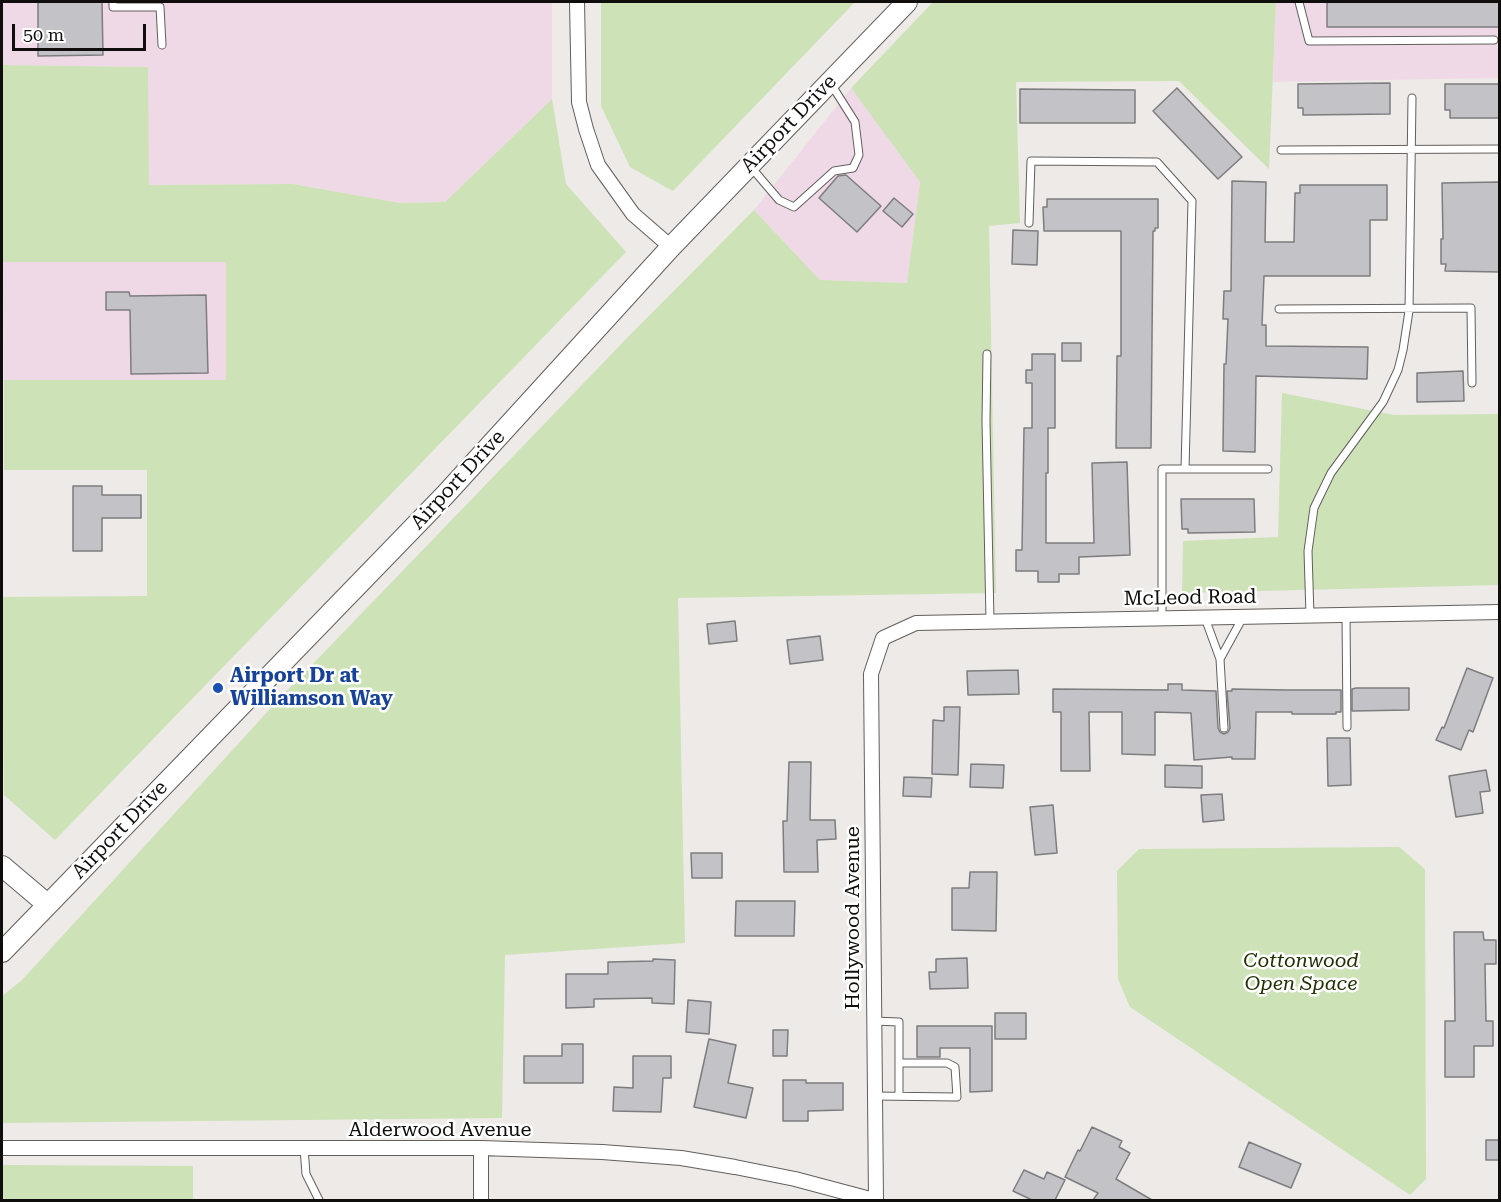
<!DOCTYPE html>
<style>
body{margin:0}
#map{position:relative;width:1501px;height:1202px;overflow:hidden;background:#edeae7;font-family:"Roboto Serif",serif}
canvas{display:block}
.frame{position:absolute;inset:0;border:3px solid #0f0e0d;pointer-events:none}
.scale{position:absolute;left:12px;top:24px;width:134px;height:27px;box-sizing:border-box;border:3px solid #0f0e0d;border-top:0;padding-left:8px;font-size:18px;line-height:21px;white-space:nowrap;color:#0f0e0d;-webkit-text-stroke:4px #fff;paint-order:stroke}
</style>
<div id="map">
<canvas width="1501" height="1202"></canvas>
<div class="frame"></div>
<div class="scale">50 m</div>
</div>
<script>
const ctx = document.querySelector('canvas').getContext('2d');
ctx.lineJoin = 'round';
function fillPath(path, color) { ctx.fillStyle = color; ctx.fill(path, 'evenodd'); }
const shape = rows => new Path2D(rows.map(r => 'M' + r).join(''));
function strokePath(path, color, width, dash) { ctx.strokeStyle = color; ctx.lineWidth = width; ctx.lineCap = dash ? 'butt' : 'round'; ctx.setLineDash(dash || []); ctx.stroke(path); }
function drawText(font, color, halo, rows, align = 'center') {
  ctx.font = font + ' "Roboto Serif",serif'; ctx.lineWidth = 5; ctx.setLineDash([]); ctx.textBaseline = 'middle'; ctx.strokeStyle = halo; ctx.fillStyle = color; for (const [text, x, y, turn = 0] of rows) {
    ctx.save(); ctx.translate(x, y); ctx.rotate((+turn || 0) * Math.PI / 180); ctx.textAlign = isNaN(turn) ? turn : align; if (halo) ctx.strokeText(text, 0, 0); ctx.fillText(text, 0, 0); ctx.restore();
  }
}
fillPath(shape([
 [2,2,552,2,552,99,445,202,400,203,293,184,149,185,147,67,2,65],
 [1276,2,1499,2,1499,78,1273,82],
 [851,88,920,182,907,283,820,280,754,210],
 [3,262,226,262,226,380,4,380]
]), '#f0d9e6');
fillPath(shape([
 [601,2,855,2,673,191,630,167,601,106],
 [933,2,1276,2,1269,169,1179,81,1016,82,1020,223,989,226,996,593,678,598,685,943,505,955,502,1118,2,1123,2,996,22,980,281,697,629,336,754,210,820,280,907,283,920,182,851,88],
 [2,65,148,67,149,185,293,184,400,203,445,202,552,99,566,184,626,252,55,840,4,795,2,597,147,596,147,470,4,470,4,380,226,380,226,262,3,262,2,209],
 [1282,393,1394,415,1499,414,1499,585,1182,593,1183,541,1278,537],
 [1399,847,1425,869,1426,1179,1410,1195,1130,1007,1118,979,1117,871,1139,849],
 [2,1165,193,1166,193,1200,2,1200]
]), '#cde2b7');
const building = shape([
 [38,2,102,2,103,55,38,56,38,2],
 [1327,2,1500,2,1500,27,1327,27,1327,2],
 [1390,83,1390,114,1303,115,1303,108,1298,108,1298,84,1390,83],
 [1445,84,1500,84,1500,118,1450,118,1450,110,1445,110,1445,84],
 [1177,88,1242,157,1218,179,1153,111,1177,88],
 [1020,89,1135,90,1135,123,1020,123,1020,89],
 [846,175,881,206,857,232,819,198,838,176,846,175],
 [1232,181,1266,182,1265,242,1294,242,1295,193,1300,193,1300,185,1387,185,1387,220,1370,220,1370,276,1264,276,1262,325,1266,325,1266,346,1368,347,1367,379,1256,376,1255,452,1223,451,1224,364,1226,364,1228,319,1223,319,1224,291,1231,291,1232,181],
 [1500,182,1500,272,1445,271,1446,264,1441,264,1441,239,1443,239,1442,183,1500,182],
 [894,198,913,214,902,227,883,211,894,198],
 [1047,199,1158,199,1158,228,1155,228,1155,231,1153,231,1151,448,1116,448,1117,356,1121,356,1121,231,1044,231,1043,207,1047,207,1047,199],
 [1013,230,1038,231,1037,265,1012,264,1013,230],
 [106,292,129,292,130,296,206,295,208,373,131,374,130,310,106,310,106,292],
 [1062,343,1081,343,1081,361,1062,361,1062,343],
 [1032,354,1055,354,1055,428,1048,428,1048,473,1046,473,1046,543,1094,543,1092,463,1127,462,1130,555,1079,557,1079,574,1059,574,1059,582,1038,582,1038,571,1016,571,1016,550,1022,550,1024,428,1032,428,1032,383,1026,383,1026,370,1032,370,1032,354],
 [1463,371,1464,401,1417,402,1417,373,1463,371],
 [73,486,102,486,102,495,141,495,141,518,102,518,102,551,73,551,73,486],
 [1181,499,1254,499,1255,532,1188,533,1188,529,1182,529,1181,499],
 [735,621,737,641,709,644,707,624,735,621],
 [820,636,823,660,790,664,787,640,820,636],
 [1467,668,1493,678,1473,732,1469,730,1461,750,1436,740,1442,727,1444,728,1467,668],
 [1018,670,1019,694,968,695,967,671,1018,670],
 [1168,684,1182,684,1182,690,1216,691,1218,728,1220,732,1224,734,1228,732,1230,728,1227,691,1232,691,1232,689,1287,690,1341,690,1341,712,1336,712,1336,714,1292,714,1292,712,1256,712,1255,759,1232,759,1232,757,1194,760,1191,713,1155,712,1155,755,1122,754,1122,712,1089,712,1090,771,1061,771,1061,712,1053,712,1053,689,1168,690,1168,684],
 [1356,688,1409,688,1409,710,1352,711,1352,689,1356,688],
 [944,707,960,707,958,775,932,774,933,720,944,721,944,707],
 [1327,738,1350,738,1351,785,1328,786,1327,738],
 [789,762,811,762,810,820,835,820,836,839,817,840,818,872,784,872,783,821,787,821,789,762],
 [971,764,1004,765,1003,788,970,787,971,764],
 [1165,765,1202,766,1202,788,1165,787,1165,765],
 [1486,770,1490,791,1480,792,1483,813,1456,817,1449,776,1486,770],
 [904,777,932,778,931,797,903,796,904,777],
 [1222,794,1224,820,1203,822,1201,795,1222,794],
 [1053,805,1057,853,1035,855,1030,807,1053,805],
 [691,853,722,853,722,878,692,878,691,853],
 [970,872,997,872,996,931,952,930,952,888,969,888,970,872],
 [736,901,795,901,794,936,735,936,736,901],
 [1454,932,1483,932,1484,940,1496,940,1496,964,1485,964,1486,1021,1493,1021,1493,1046,1474,1046,1474,1077,1445,1077,1445,1021,1455,1021,1454,932],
 [967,958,968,988,930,989,929,972,936,972,936,959,967,958],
 [653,959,675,960,674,1004,652,1003,652,998,594,999,594,1007,566,1008,566,974,608,974,608,962,653,961,653,959],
 [688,1000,711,1002,709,1034,686,1032,688,1000],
 [995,1013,1026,1013,1026,1039,995,1039,995,1013],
 [917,1026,992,1026,992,1091,970,1092,970,1048,940,1048,940,1057,917,1057,917,1026],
 [773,1030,788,1030,787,1056,773,1056,773,1030],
 [709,1039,736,1045,728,1083,753,1088,746,1118,694,1107,709,1039],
 [562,1044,583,1044,583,1083,524,1083,524,1056,562,1056,562,1044],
 [633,1056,671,1056,671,1078,663,1078,661,1112,613,1111,614,1087,633,1088,633,1056],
 [783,1080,806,1080,806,1083,843,1083,843,1110,808,1111,808,1121,783,1121,783,1080],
 [1092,1127,1122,1141,1119,1147,1130,1153,1116,1179,1152,1200,1093,1200,1098,1193,1065,1177,1078,1150,1080,1151,1092,1127],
 [1486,1140,1500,1140,1500,1160,1486,1160,1486,1140],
 [1249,1142,1301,1164,1291,1188,1239,1167,1249,1142],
 [1024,1170,1044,1179,1047,1172,1065,1180,1055,1200,1032,1200,1013,1191,1024,1170]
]);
fillPath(building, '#c3c2c6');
strokePath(building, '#7d7d80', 1.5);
const lane = shape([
 [113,2,113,7,160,7,162,45],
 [1299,2,1309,41,1494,40],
 [1281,150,1500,149],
 [750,166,779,200,794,207,834,171,853,168,859,155,855,122,831,84],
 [1029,223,1031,161,1157,162,1192,201,1185,469,1162,469,1162,618],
 [1279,309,1471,308,1472,383],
 [987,354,986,421,990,621],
 [1185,469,1268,469],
 [1346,615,1347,727],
 [1310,616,1308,551,1314,508,1331,473,1383,402,1398,370,1403,350,1409,311,1412,98],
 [1205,618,1220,659,1243,617],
 [1220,659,1224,728],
 [874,1021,899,1022,899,1096],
 [874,1096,957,1097,955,1067,947,1063,899,1063],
 [304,1148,306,1174,319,1200]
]);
const street = shape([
 [577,2,579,102,586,129,598,165,633,214,671,247],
 [2,1148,481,1148,602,1152,681,1158,735,1167,795,1179,874,1200],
 [481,1148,481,1200],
 [876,1200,871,674,883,638,916,623,1500,612]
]);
const secondary = shape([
 [2,866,47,904],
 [2,952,445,495,671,247,907,2]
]);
strokePath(lane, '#625f5d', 9);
strokePath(street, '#625f5d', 16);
strokePath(secondary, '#625f5d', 22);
strokePath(lane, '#fff', 7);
strokePath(street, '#fff', 14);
strokePath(secondary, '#fff', 20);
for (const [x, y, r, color] of [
 [218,688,6,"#1a4fb4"]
]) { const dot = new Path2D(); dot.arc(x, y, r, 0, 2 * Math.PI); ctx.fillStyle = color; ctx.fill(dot); strokePath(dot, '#fff', 2); }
drawText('20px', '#0f0e0d', '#fff', [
 ["Airport Drive",789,124,-46],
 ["Airport Drive",458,480,-47],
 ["McLeod Road",1190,598,-1],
 ["Airport Drive",120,830,-46],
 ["Hollywood Avenue",853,918,-90],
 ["Alderwood Avenue",440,1130]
]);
drawText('bold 20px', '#164399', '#fff', [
 ["Airport Dr at",230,676],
 ["Williamson Way",230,699]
], 'left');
drawText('italic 20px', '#203300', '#fff', [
 ["Cottonwood",1301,961],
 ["Open Space",1301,984]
]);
</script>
